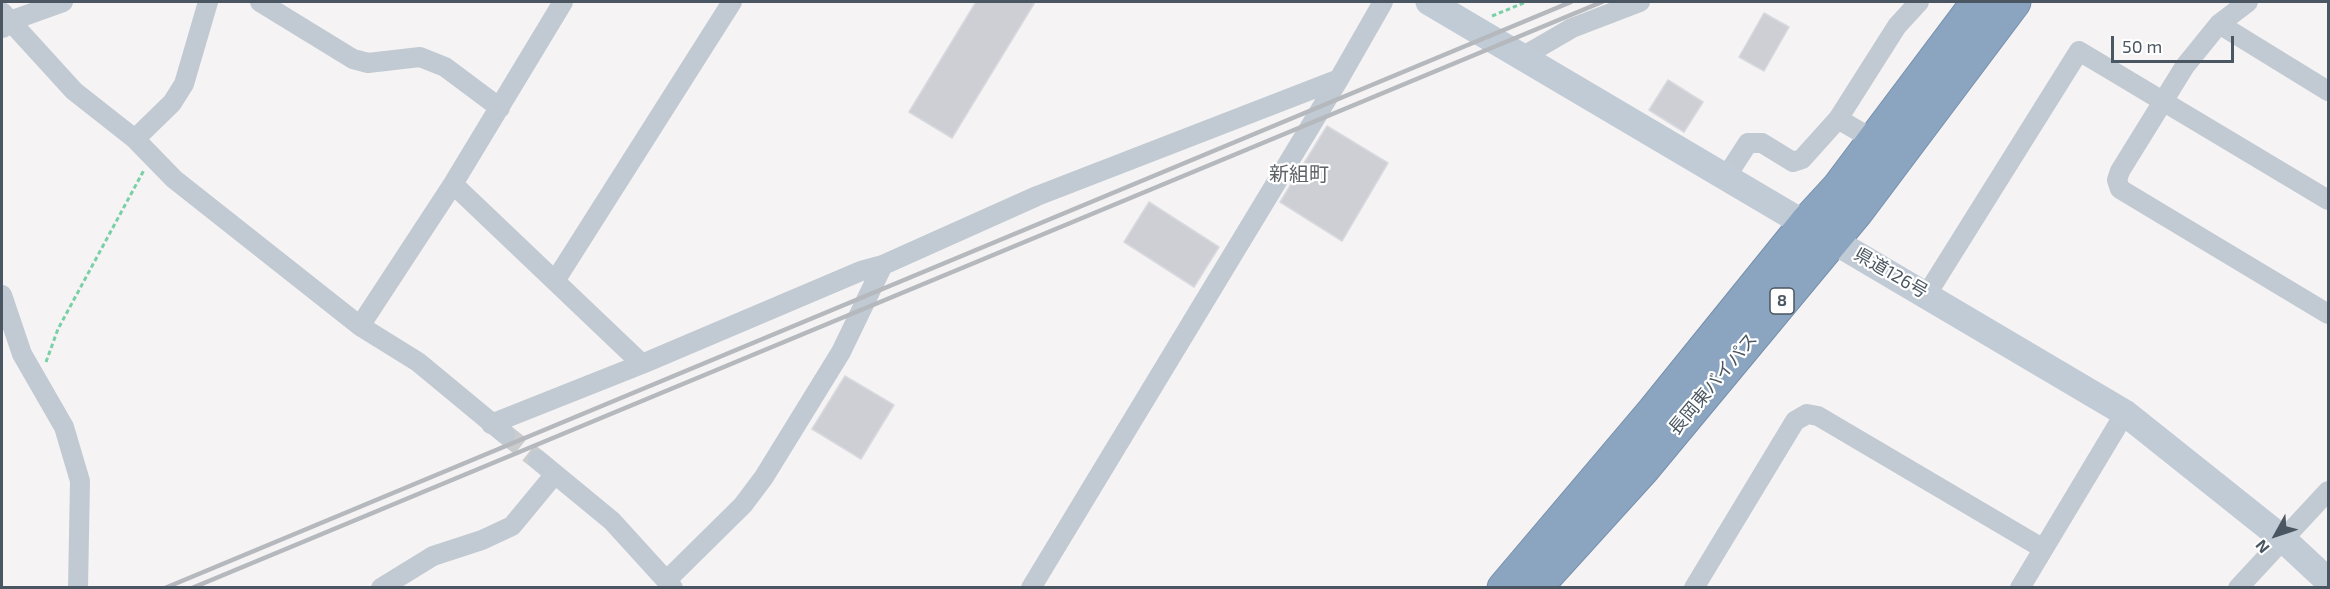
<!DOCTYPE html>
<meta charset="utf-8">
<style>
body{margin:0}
#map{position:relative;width:2330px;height:589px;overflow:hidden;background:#f5f3f3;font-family:"Exo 2",sans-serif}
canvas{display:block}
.frame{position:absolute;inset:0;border:3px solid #4a5661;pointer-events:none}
.north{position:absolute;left:2246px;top:505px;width:60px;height:60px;-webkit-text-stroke:4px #fff;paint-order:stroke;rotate:230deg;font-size:16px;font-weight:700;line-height:24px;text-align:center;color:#4a5661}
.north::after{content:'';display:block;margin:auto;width:21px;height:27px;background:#4a5661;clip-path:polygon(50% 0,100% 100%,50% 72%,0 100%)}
.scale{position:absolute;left:2111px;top:36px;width:123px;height:27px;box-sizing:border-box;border:3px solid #4a5661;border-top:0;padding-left:8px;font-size:18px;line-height:21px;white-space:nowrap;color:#4a5661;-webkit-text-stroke:4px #fff;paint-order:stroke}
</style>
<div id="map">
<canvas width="2330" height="589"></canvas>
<div class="frame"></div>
<div class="north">N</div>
<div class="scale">50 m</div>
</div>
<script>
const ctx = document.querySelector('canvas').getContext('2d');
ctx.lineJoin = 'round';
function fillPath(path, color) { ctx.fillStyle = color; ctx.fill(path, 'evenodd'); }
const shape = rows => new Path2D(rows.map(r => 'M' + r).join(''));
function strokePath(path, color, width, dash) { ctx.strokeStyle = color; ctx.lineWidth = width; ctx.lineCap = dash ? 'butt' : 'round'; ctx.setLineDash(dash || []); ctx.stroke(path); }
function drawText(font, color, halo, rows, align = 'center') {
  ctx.font = font + ' "Exo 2","Noto Sans JP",sans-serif'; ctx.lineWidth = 4.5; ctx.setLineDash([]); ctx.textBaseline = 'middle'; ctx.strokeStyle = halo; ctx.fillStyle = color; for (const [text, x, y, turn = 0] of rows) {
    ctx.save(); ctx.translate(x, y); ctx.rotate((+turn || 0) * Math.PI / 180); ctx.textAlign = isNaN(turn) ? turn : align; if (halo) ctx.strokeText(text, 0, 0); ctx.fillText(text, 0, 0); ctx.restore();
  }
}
const building = shape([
 [976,2,1035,2,952,138,909,112,976,2],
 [1764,13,1789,27,1764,71,1739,57,1764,13],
 [1668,80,1703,102,1684,132,1649,110,1668,80],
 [1327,126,1388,163,1342,241,1280,202,1327,126],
 [1149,202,1219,247,1194,287,1124,242,1149,202],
 [845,376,894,405,861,459,812,429,845,376]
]);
fillPath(building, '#cdcfd5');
strokePath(building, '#d7d9de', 1.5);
strokePath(shape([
 [505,434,538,460]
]), '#caccce', 20, [20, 10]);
const highway = shape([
 [1504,588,1654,411,1806,223,1839,187,1978,2],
 [1535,588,1642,470,1857,211,2014,2]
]);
strokePath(highway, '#7690ad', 35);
strokePath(shape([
 [1492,16,1526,2],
 [46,362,58,329,144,170]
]), '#7ad0a6', 3, [4.5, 3]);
strokePath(shape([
 [260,2,353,59,368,63,420,57,445,67,500,108],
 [2248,2,2219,24,2185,66,2120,171,2117,180,2120,189,2135,198,2328,314],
 [2,12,74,91,135,139,174,179,360,326,418,362,505,434],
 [2219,24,2328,91],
 [3,28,10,21,63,2],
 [1522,57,1572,28,1640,2],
 [1838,119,1874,140],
 [135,139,172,103,184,84,208,2],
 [1726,177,1748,143,1762,143,1793,162,1802,159,1838,119,1897,26,1919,2],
 [453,184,642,364],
 [555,281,732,2],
 [1927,294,2079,51,2328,200],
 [2,295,22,354,64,427,80,481,78,588],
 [360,326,453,184,563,2],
 [491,424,642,364,861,271,883,265,1037,196,1339,79],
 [538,460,612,521,673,588],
 [667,580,743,505,764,477,841,352,883,265],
 [381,588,433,556,482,540,512,526,555,474],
 [1031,588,1339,79,1383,2],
 [1694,588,1795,421,1807,414,1818,416,2042,548],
 [2020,588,2125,413],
 [2238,588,2328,491]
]), '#c1cad2', 20);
strokePath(shape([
 [1429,2,2125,413,2283,539,2328,581]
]), '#c1cbd6', 27);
strokePath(highway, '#8ba5c1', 33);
strokePath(shape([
 [165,588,1571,2],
 [192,588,1602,2]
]), '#b5b8bd', 4.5);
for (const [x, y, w] of [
 [1782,301,24]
]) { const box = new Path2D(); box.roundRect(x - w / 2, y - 13, w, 26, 4.5); ctx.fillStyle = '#fff'; ctx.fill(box); strokePath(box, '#4a5661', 1.5); }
drawText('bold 16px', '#4a5661', null, [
 ["8",1782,301]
]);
drawText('18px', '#4a5661', '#fff', [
 ["県道126号",1891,273,30],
 ["長岡東バイパス",1713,384,-50]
]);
drawText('20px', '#5f6368', '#fff', [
 ["新組町",1299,174]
]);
</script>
